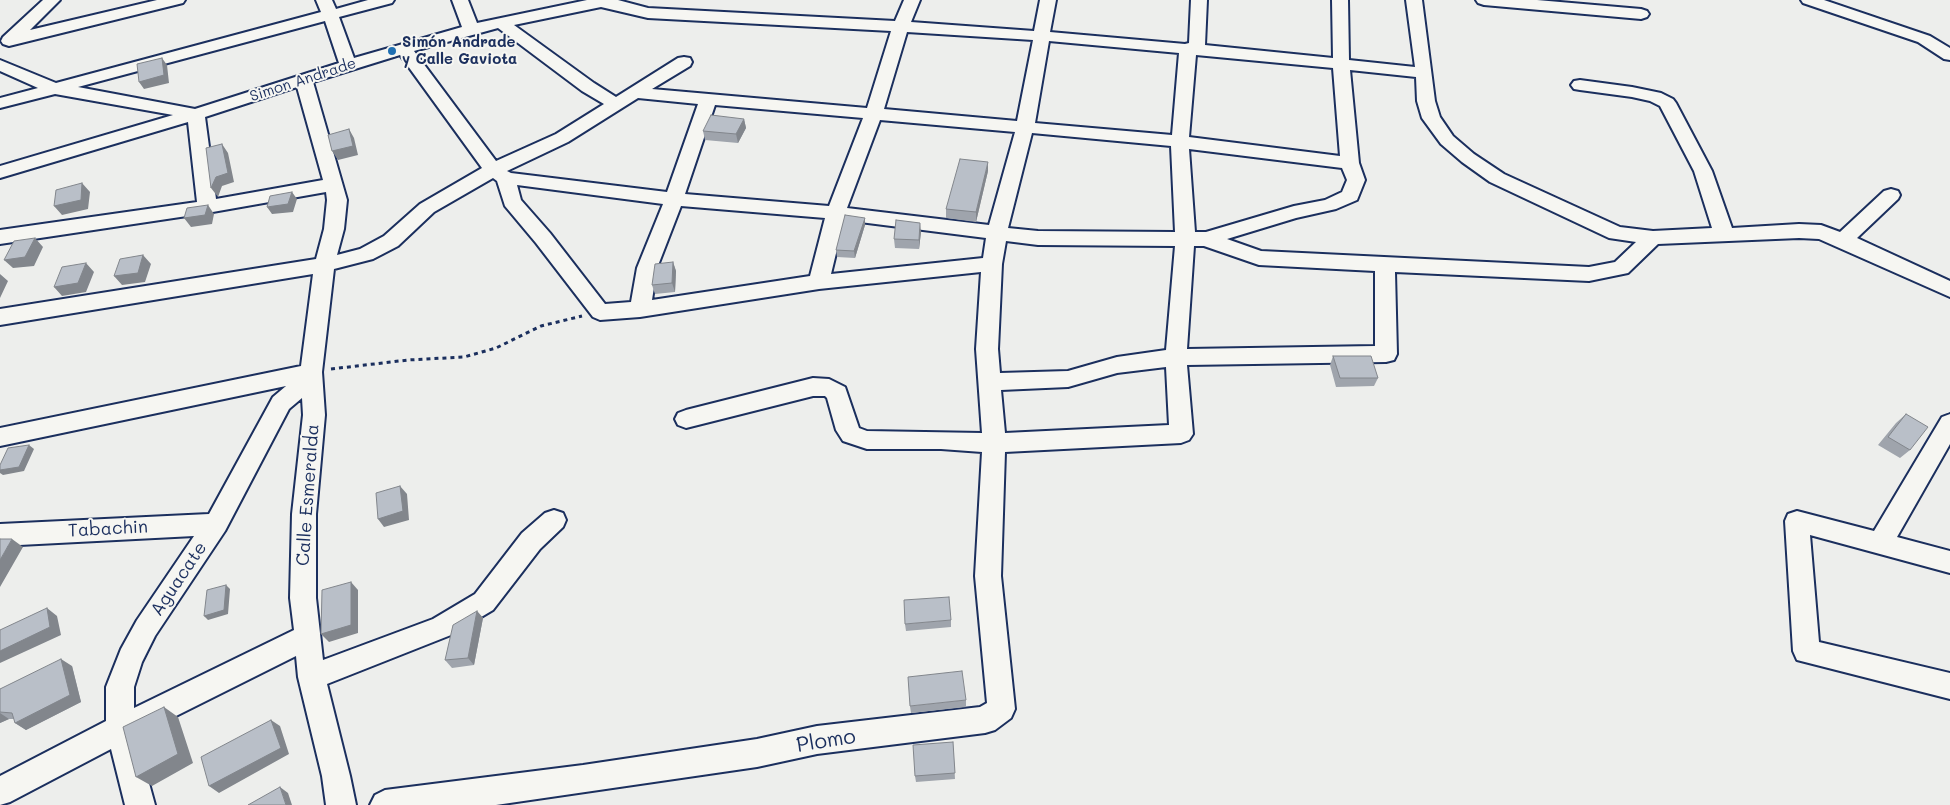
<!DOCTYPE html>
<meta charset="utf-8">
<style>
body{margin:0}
canvas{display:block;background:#edeeec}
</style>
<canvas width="1950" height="805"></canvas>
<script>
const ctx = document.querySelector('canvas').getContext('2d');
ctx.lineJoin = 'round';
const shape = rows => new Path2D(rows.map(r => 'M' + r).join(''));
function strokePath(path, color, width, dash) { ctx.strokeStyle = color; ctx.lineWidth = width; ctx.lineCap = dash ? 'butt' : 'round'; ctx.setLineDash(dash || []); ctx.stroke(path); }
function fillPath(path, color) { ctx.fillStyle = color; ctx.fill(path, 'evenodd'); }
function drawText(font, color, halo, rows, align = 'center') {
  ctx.font = font + ' Mali,sans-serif'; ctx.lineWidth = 4; ctx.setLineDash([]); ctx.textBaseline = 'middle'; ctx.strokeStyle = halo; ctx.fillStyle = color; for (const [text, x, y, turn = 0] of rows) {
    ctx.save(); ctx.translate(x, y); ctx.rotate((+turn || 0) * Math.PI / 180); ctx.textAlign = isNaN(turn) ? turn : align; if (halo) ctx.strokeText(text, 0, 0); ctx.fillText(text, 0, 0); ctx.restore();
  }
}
const minor = shape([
 [43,0,60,0,30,30,157,0,185,0,183,3,9,46,3,44,1,41,3,37,43,0],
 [316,0,332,0,336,9,368,0,394,0,392,3,339,17,354,58,462,27,452,0,468,0,477,23,587,0,618,0,648,8,895,21,904,0,920,0,911,22,1034,31,1040,0,1056,0,1050,32,1185,44,1189,43,1191,0,1207,0,1205,45,1333,58,1332,0,1348,0,1349,60,1415,67,1406,0,1422,0,1435,101,1440,117,1453,136,1474,154,1504,174,1620,227,1653,231,1712,228,1694,171,1660,106,1650,101,1632,97,1580,90,1574,89,1571,85,1574,81,1580,80,1632,87,1661,93,1673,99,1676,103,1712,171,1732,228,1799,224,1821,225,1840,232,1884,191,1891,189,1898,191,1900,195,1898,199,1857,238,1950,281,1950,297,1819,239,1799,238,1658,244,1628,273,1589,281,1395,272,1397,354,1394,360,1386,362,1187,365,1193,434,1189,440,1181,443,1005,452,1001,576,1015,709,1011,718,995,730,985,733,817,754,757,767,496,805,370,805,375,795,385,790,583,765,757,739,817,726,980,707,987,703,975,576,982,452,941,449,867,449,843,441,836,430,827,398,825,396,813,396,686,428,678,425,675,419,678,413,686,410,813,378,829,379,845,387,859,428,867,431,982,433,976,349,981,272,819,289,640,317,600,320,593,317,536,243,505,206,497,181,493,178,434,212,398,246,373,259,334,269,322,372,325,415,316,514,316,598,323,660,433,619,475,594,522,533,545,513,554,510,563,513,566,520,563,527,540,549,493,610,451,635,327,684,350,776,356,805,326,805,322,776,298,677,296,656,136,736,155,805,125,805,111,749,10,802,0,805,0,776,106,721,106,687,121,649,137,620,194,536,0,546,0,524,209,514,273,397,286,386,0,446,0,428,301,366,313,274,0,325,0,309,316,259,324,229,327,200,326,192,207,213,0,244,0,230,197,202,188,122,0,178,0,166,173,115,55,94,0,108,0,98,38,88,0,71,0,60,56,83,321,12,316,0],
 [601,7,648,18,891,31,867,108,652,89,690,66,692,62,690,58,684,57,678,58,616,97,594,83,514,25,601,7],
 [325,21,339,63,195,109,78,87,325,21],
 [498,28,582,91,604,104,556,134,496,161,414,51,498,28],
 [907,32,1033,40,1017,121,884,109,907,32],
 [1049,41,1179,53,1172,135,1035,123,1049,41],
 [400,55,482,168,420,204,384,236,360,249,337,255,344,229,347,200,313,82,400,55],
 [1196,55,1333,68,1340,156,1189,137,1196,55],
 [1350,70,1416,77,1417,101,1422,118,1441,144,1462,162,1490,182,1609,238,1636,242,1615,262,1589,267,1261,251,1227,239,1296,218,1336,209,1357,200,1365,180,1359,163,1350,70],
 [297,87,323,180,216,199,205,117,297,87],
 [638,98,698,104,667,192,511,173,507,171,568,142,638,98],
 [715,105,863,118,829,206,685,194,715,105],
 [880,120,1015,132,989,225,847,208,880,120],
 [1032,133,1171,146,1175,232,1038,231,1008,228,1032,133],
 [1189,149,1342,168,1347,180,1342,192,1325,200,1294,206,1206,232,1195,232,1189,149],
 [517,185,663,204,637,268,631,302,605,304,550,233,521,200,517,185],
 [681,206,825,218,810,276,652,300,657,268,681,206],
 [844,220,986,238,983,258,831,274,844,220],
 [1006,241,1038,245,1175,246,1166,350,1117,357,1068,371,1000,373,998,349,1002,264,1006,241],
 [1194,246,1204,246,1259,265,1375,271,1375,346,1187,349,1194,246],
 [1166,367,1169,425,1005,433,1001,390,1068,387,1117,373,1166,367],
 [302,398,303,415,292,514,290,598,294,630,134,708,134,687,142,662,155,636,225,531,289,409,302,398],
 [1476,0,1537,0,1641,9,1647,11,1649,14,1647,17,1641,19,1484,5,1478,3,1476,0],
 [1801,0,1824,0,1930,36,1950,48,1950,60,1944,59,1918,42,1803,3,1801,0],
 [1950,414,1950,444,1897,537,1950,551,1950,573,1810,535,1819,642,1950,673,1950,699,1797,660,1793,651,1785,521,1788,514,1797,511,1874,531,1942,417,1950,414]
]);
strokePath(minor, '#1b2f5e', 4);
strokePath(shape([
 [331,369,408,360,464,357,496,348,541,326,582,316]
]), '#1b2f5e', 3, [4, 4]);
fillPath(minor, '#f6f6f2');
fillPath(shape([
 [744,119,746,128,738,143,705,140,703,131],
 [988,171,976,222,946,218,946,209],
 [865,218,865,225,855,258,837,257,836,250],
 [921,232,919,249,895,248,894,239],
 [673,262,676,271,675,292,655,294,652,285],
 [1333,356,1378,378,1374,386,1336,387,1330,365],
 [1906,414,1910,450,1900,458,1878,445,1896,423],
 [477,611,483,618,474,665,452,668,445,660],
 [951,620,951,627,906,631,905,624],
 [72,666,81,702,26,730,15,723,14,719,9,719,0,723,0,689],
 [966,700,966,707,911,713,910,706],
 [953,742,955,779,916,782,915,776]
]), '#9fa4ac');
fillPath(shape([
 [162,58,167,65,169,83,144,89,139,82],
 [744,119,746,128,738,143,736,134],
 [349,129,354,138,358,155,338,160,332,151],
 [222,144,228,153,234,182,222,186,218,197,211,188],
 [988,162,988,171,976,222,976,212],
 [82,183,90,192,88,209,62,215,54,206],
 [292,192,297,199,293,212,272,214,267,207],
 [208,205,214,214,212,224,191,227,184,218],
 [865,218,865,225,855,258,854,251],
 [920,223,921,232,919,249,919,240],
 [35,238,43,247,34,266,13,268,4,260],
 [143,255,151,264,145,282,122,285,114,276],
 [673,262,676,271,675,292,672,283],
 [86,263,94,272,86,292,62,296,54,287],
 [0,274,8,281,0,298],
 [29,445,34,449,24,471,3,475,0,473,0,470],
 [400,486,407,494,409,520,384,527,378,519],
 [12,539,23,547,0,587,0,560],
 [351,582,358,590,358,633,329,642,321,634],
 [226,585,230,589,228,614,208,620,204,616],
 [47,608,57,616,61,635,0,663,0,651],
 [477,611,483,618,474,665,468,658],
 [61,659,72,666,81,702,26,730,15,723],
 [164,707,178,717,193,763,152,786,136,777],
 [0,713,9,719,0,723],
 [271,720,280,726,289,754,219,793,209,786],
 [280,787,288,793,292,805,286,805]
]), '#82868c');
const building = shape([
 [162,58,164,75,139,82,137,64,162,58],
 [711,115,744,119,736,134,703,131,711,115],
 [349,129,353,146,332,151,328,135,349,129],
 [222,144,228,173,216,177,211,188,206,148,222,144],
 [960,159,988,162,976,212,946,209,960,159],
 [82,183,81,200,54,206,56,190,82,183],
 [292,192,288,204,267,207,270,196,292,192],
 [208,205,205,215,184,218,187,208,208,205],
 [845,215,865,218,854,251,836,250,845,215],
 [896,220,920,223,919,240,894,239,896,220],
 [35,238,25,257,4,260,14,241,35,238],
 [143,255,138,273,114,276,120,259,143,255],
 [673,262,672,283,652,285,655,264,673,262],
 [86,263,78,283,54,287,62,267,86,263],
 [1333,356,1371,356,1378,378,1340,378,1333,356],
 [1906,414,1928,427,1910,450,1888,437,1906,414],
 [29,445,19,467,0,470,0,465,8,448,29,445],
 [400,486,403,511,378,519,376,493,400,486],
 [0,539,12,539,0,560,0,539],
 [351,582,351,625,321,634,322,590,351,582],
 [226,585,224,610,204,616,207,590,226,585],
 [949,597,951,620,905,624,904,600,949,597],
 [47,608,50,627,0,651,0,630,47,608],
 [477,611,468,658,445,660,453,625,477,611],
 [61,659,70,695,15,723,12,713,0,712,0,689,61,659],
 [962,671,966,700,910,706,908,677,962,671],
 [164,707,178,754,136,777,123,727,164,707],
 [271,720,281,748,209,786,201,757,271,720],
 [953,742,955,773,915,776,913,745,953,742],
 [280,787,286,805,248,805,280,787]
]);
fillPath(building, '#b9bfc8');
strokePath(building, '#82868c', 1);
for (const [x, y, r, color] of [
 [392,51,5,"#1f6fb2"]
]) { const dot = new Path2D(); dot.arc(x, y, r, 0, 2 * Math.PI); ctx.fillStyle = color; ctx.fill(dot); strokePath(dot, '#f6f6f2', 2); }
drawText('bold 15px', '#1b2f5e', '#f6f6f2', [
 ["Simón Andrade",402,42],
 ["y Calle Gaviota",402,59]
], 'left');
drawText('15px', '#1b2f5e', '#f6f6f2', [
 ["Simon Andrade",303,80,-18]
]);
drawText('18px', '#1b2f5e', '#f6f6f2', [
 ["Calle Esmeralda",308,495,-86],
 ["Tabachin",108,529,-3],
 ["Aguacate",179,579,-56]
]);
drawText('21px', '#1b2f5e', '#f6f6f2', [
 ["Plomo",826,741,-9]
]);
</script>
